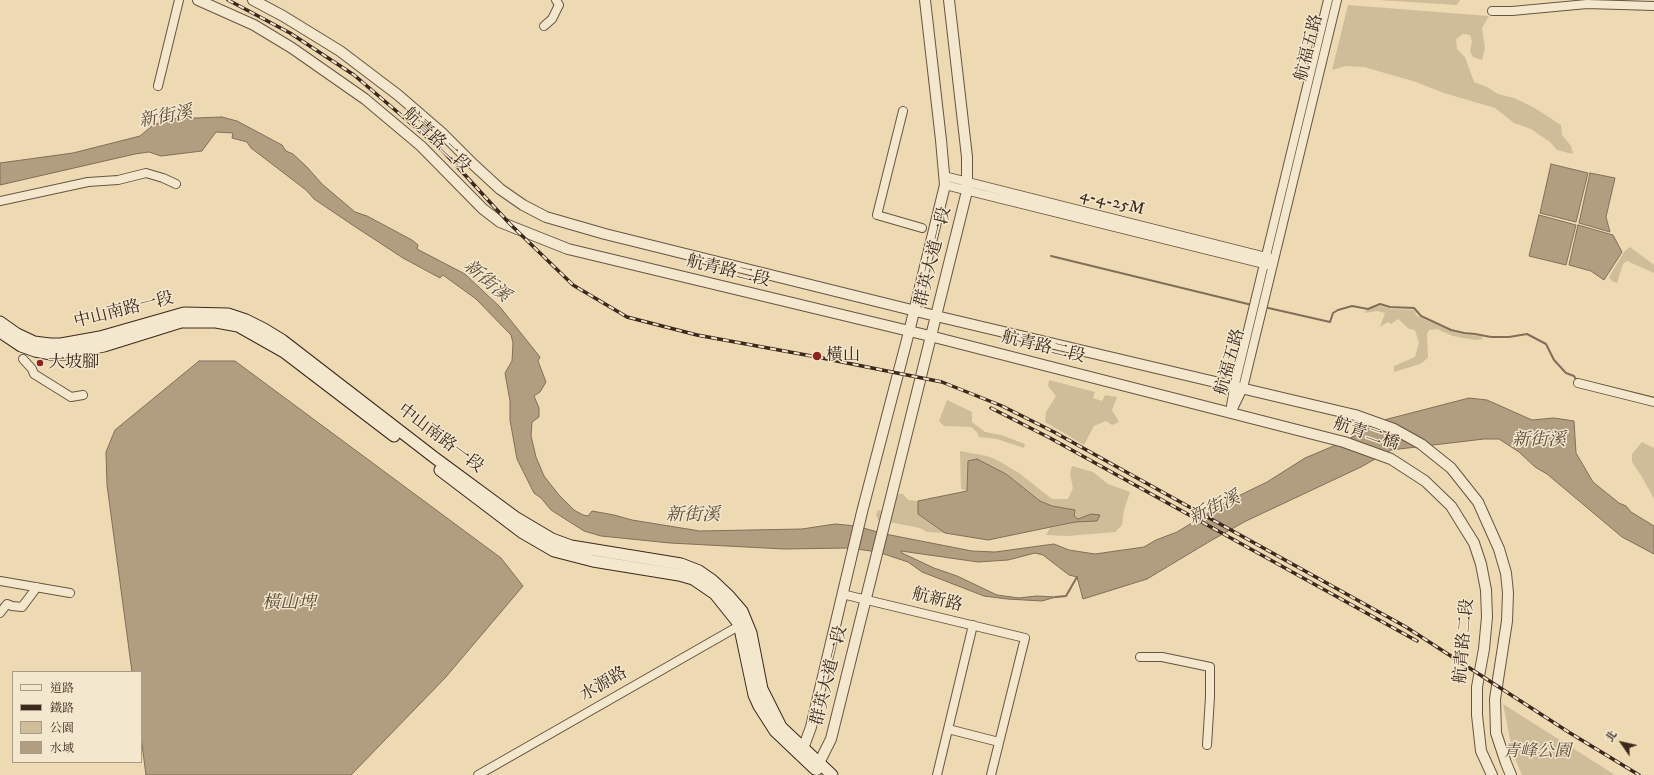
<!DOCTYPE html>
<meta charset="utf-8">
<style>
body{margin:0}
#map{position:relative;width:1654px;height:775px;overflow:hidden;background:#eddab3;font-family:"IM FELL DW Pica","Noto Serif TC",serif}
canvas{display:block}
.legend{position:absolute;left:12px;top:671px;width:130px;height:92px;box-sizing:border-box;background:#f3e7ce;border:1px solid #aa9b87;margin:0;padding:5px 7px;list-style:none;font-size:12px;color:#3c281c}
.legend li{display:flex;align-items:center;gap:8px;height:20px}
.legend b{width:20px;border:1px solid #aa9b87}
.north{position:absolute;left:1602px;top:723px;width:40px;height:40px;-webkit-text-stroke:3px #f3e7ce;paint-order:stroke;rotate:304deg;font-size:11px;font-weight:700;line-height:16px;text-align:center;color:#3c281c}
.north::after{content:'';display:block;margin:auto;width:14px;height:18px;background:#3c281c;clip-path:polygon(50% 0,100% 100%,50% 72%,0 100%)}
</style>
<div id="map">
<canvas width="1654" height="775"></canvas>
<ul class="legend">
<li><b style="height:5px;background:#f3e7ce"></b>道路</li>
<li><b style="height:5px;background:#3c281c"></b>鐵路</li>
<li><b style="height:11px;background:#cfbc99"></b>公園</li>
<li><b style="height:11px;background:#b19d80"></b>水域</li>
</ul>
<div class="north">北</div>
</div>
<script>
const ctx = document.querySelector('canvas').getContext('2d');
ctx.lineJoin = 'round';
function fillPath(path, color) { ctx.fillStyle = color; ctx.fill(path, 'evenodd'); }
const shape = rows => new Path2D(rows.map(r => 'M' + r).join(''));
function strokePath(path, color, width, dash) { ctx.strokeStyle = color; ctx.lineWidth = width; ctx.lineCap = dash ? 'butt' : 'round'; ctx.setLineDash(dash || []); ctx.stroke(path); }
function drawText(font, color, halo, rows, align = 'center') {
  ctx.font = font + ' "IM FELL DW Pica","Noto Serif TC",serif'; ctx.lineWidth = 3; ctx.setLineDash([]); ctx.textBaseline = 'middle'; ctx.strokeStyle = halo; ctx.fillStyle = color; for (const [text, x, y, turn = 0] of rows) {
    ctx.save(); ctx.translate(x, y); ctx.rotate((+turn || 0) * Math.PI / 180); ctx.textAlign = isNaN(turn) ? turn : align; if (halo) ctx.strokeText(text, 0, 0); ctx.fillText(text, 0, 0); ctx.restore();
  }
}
fillPath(shape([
 [1378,0,1460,0,1457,5],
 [1348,5,1489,16,1482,28,1485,48,1482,60,1473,57,1470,51,1472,41,1470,35,1463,34,1456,39,1457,49,1465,57,1474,82,1487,87,1498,94,1514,98,1533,107,1561,125,1562,135,1571,146,1573,154,1557,150,1550,142,1531,129,1514,123,1495,108,1444,93,1416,82,1364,67,1346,66,1332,70],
 [1630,247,1654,265,1654,273,1627,261,1623,264,1617,283,1612,281,1609,277,1624,252],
 [1380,306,1392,309,1414,310,1417,316,1448,330,1461,334,1481,336,1483,339,1477,340,1469,339,1453,336,1437,329,1429,330,1427,334,1428,358,1420,364,1394,372,1394,366,1415,357,1419,343,1415,330,1409,329,1398,319,1391,324,1388,322,1380,327,1385,313,1377,311,1365,313,1366,310],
 [1049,380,1095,392,1093,398,1102,401,1105,395,1117,397,1112,410,1119,422,1112,425,1106,421,1094,426,1084,445,1045,422,1046,412,1056,396,1048,386],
 [947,400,972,412,972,422,985,432,1001,435,1025,444,1024,448,997,439,979,437,977,432,971,427,944,426,939,421],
 [1642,442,1654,448,1654,499,1642,477,1632,462,1632,454],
 [960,451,987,456,997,460,1019,473,1052,499,1068,499,1073,488,1070,474,1072,466,1093,472,1108,484,1130,492,1124,510,1122,525,1115,532,1068,536,1046,535,1050,528,1075,522,1097,521,1091,514,1078,519,1074,516,1075,510,1052,506,1040,501,1006,474,968,461,967,491,961,489],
 [895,494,903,494,908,500,918,501,918,514,945,533,927,532,920,528,878,520,876,515,878,510,887,512],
 [1503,704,1615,775,1522,775,1513,754]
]), '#cfbc99');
const water = shape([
 [222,117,237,121,282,145,286,151,293,154,307,167,322,184,355,212,367,216,412,240,418,245,417,249,465,274,500,307,540,357,538,361,546,382,540,392,534,396,539,408,539,417,532,422,531,436,536,457,544,476,559,495,574,510,583,515,588,516,592,511,614,515,632,520,700,531,802,529,835,524,856,526,885,534,972,551,995,552,1054,544,1069,550,1095,554,1144,547,1156,540,1177,532,1226,502,1267,482,1305,458,1343,442,1384,420,1469,398,1487,400,1532,420,1554,418,1574,421,1576,453,1593,482,1619,503,1626,506,1631,512,1654,526,1654,554,1622,537,1547,474,1535,467,1519,452,1499,439,1484,439,1391,450,1361,467,1246,521,1212,540,1147,579,1083,599,1077,577,1069,575,1043,555,1035,553,1008,560,978,562,901,551,902,553,934,568,957,576,997,595,1019,598,1036,596,1056,597,1042,601,1007,599,984,596,922,572,908,562,878,552,849,548,784,549,670,543,601,536,584,531,551,510,541,498,534,493,517,459,510,420,510,401,505,373,512,361,513,343,511,335,476,299,443,275,440,278,403,258,354,226,314,199,306,190,251,148,247,142,232,138,233,133,216,132,202,151,161,156,149,152,135,154,0,185,0,163,73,153,140,136,152,126,168,119,222,117],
 [1551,164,1588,173,1576,222,1540,213,1551,164],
 [1590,173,1615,178,1606,217,1610,232,1579,223,1590,173],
 [1539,215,1576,225,1566,265,1529,256,1539,215],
 [1578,225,1613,235,1622,252,1604,280,1591,271,1569,265,1578,225],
 [199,361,235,361,501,558,523,586,445,678,351,775,146,775,141,737,141,672,132,672,107,485,106,452,115,430,199,361],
 [977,459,1006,474,1040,501,1052,506,1075,510,1074,516,1078,519,1091,514,1100,515,1097,521,1075,522,988,540,945,533,918,514,918,501,967,491,968,461,977,459]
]);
fillPath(water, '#b19d80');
strokePath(water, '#826e58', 1);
strokePath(shape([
 [1051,256,1252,305],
 [1264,307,1330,322,1333,313,1338,310,1352,306,1368,309,1380,304,1390,307,1414,308,1421,316,1451,330,1464,333,1475,334,1491,337,1509,337,1527,334,1546,344,1554,360,1566,373,1574,376,1577,381],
 [1056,597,1066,596,1077,577]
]), '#826e58', 2);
const minor = shape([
 [1492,11,1512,11,1587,4,1654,6],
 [544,26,552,19,559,5,556,0],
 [158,86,179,0],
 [903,111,877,215,922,228],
 [944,176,1270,258],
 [945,185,1268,265],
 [0,201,88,182,118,180,146,173,163,178,176,184],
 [23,359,32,369,34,374,71,397,83,395],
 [1578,383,1654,402],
 [1231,406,1234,388,1328,0],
 [1231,413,1243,388,1337,0],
 [0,581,70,593],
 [842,594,1025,638,991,775],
 [0,613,7,604,12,606,22,607,37,587],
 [1140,657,1162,657,1210,667,1210,697,1207,745],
 [948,729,999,742],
 [478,775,744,623],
 [937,775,973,625]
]);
const tertiary = shape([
 [198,0,254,25,292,48,365,99,421,146,483,209,500,222,568,249,930,336,1231,413,1344,442,1391,459,1425,481,1451,506,1474,543,1481,564,1486,590,1487,617,1484,649,1477,687,1477,715,1481,751,1492,775],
 [253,0,283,16,340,51,398,95,442,133,474,165,500,189,523,205,546,217,605,234,936,316,1355,415,1394,429,1421,444,1451,468,1478,502,1499,549,1506,573,1508,593,1507,621,1495,699,1496,733,1506,763,1511,775],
 [801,754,811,727,862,512,909,332,945,185,941,140,925,0],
 [817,770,819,763,831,739,967,191,967,157,949,0]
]);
const secondary = shape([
 [0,322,17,334,34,342,50,344,61,344,100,337,184,313,228,314,246,320,264,329,282,340,435,458,515,517,552,539,571,546,681,564,699,571,712,580,729,596,742,611,751,633,762,689,781,727,832,775],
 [0,332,21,346,35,351,51,354,66,354,104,346,181,322,216,322,238,326,284,352,394,436],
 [440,470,523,533,554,551,593,561,679,575,693,579,715,594,739,624,754,695,759,706,775,731,815,769]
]);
strokePath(minor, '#685442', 10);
strokePath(tertiary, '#685442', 12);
strokePath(secondary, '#3c281c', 13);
strokePath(minor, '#f3e7ce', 8);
strokePath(tertiary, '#f3e7ce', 10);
strokePath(secondary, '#f3e7ce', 11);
const rail = shape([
 [228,0,290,33,354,75,442,150,510,224,573,285,627,317,697,335,817,357,942,382,1002,406,1054,432,1406,627,1570,733,1639,775],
 [991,408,1050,438,1417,641]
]);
strokePath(rail, '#3c281c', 3.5);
strokePath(rail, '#f3e7ce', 2, [6]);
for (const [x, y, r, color] of [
 [817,356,5,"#8f2418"],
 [40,363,4,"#8f2418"]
]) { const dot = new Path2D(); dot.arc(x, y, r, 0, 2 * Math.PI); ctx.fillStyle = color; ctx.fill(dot); strokePath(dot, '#f3e7ce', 1.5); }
drawText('17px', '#3c281c', '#f3e7ce', [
 ["航福五路",1310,48,-76],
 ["航青路二段",436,141,43],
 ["4-4-25M",1112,203,14],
 ["群英大道一段",934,257,-76],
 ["航青路二段",728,272,14],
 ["中山南路一段",124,311,-14],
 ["航青路二段",1043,348,14],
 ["航福五路",1231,362,-74],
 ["航青二橋",1366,435,19],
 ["中山南路一段",440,439,37],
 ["航新路",937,601,14],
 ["航青路二段",1465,641,-85],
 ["群英大道一段",830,676,-76],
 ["水源路",604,685,-30]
]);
drawText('17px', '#3c281c', '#f3e7ce', [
 ["橫山",826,356],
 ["大坡腳",48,363]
], 'left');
drawText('italic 17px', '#614d3b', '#f3e7ce', [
 ["青峰公園",1537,752]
]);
drawText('italic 18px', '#5f4b3a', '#f3e7ce', [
 ["新街溪",166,118,-10],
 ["新街溪",486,282,40],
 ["新街溪",1539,441],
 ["新街溪",1215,509,-25],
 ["新街溪",693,516],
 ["橫山埤",289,604]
]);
</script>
